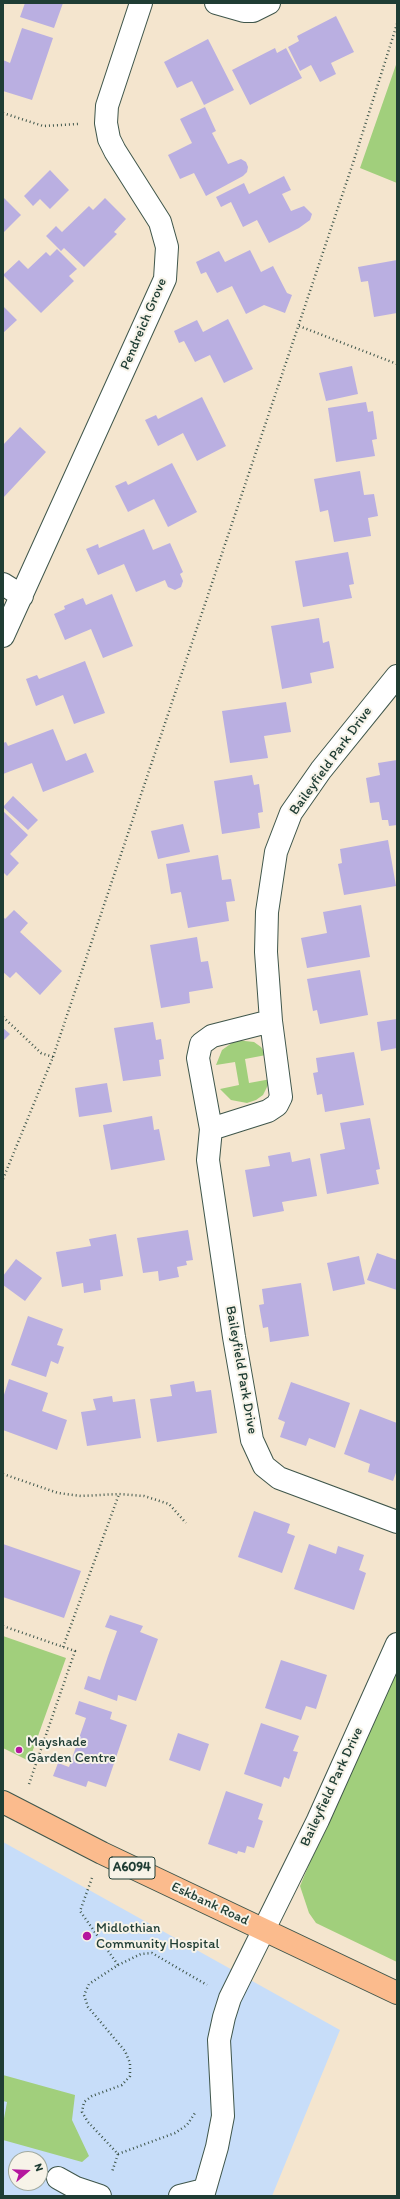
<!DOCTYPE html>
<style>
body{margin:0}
#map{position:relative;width:400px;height:2199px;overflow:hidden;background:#f4e5ce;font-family:Itim,sans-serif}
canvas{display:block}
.frame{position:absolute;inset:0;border:4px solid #1f3d34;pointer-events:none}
.north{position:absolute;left:8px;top:2151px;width:40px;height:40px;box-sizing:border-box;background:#f7f3e8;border:1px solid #a1aaa0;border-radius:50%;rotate:71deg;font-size:11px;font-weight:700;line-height:16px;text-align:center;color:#1f3d34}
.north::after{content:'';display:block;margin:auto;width:14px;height:18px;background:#b5179e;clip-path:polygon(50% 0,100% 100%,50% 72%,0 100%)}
</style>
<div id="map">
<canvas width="400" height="2199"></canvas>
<div class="frame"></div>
<div class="north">N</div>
</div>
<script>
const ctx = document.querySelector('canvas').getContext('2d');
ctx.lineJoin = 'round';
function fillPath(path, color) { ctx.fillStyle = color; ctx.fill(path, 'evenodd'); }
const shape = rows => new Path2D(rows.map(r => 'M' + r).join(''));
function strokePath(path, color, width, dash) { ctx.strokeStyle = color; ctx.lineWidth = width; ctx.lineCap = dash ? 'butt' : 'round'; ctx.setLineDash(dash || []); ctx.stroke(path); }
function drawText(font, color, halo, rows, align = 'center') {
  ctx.font = font + ' Itim,sans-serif'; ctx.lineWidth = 4; ctx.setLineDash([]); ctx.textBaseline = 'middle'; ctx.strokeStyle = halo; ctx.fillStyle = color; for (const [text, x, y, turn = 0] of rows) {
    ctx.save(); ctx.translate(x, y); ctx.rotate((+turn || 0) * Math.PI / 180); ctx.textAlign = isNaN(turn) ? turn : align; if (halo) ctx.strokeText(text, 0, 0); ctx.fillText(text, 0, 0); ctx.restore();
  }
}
fillPath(shape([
 [3,1842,340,2030,272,2196,3,2196],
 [16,2159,40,2159,40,2183,16,2183]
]), '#c7ddf9');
fillPath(shape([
 [397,62,397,183,360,168],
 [236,1040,254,1042,261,1047,266,1055,245,1059,249,1083,271,1079,263,1095,256,1100,247,1103,231,1100,220,1089,239,1085,235,1062,216,1065,222,1050],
 [3,1636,66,1658,29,1761,3,1748],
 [397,1655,397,1962,316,1923,309,1913,300,1886],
 [3,2075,75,2095,72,2120,89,2156,82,2162,3,2140,3,2124,7,2102,3,2101]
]), '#a1cf7c');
fillPath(shape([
 [25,3,63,3,54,28,20,17],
 [336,16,354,52,331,63,336,74,320,82,311,65,300,71,288,47,299,41,297,36],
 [22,28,53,38,32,100,3,91,3,60,10,63],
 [208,39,234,90,204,105,192,81,177,88,164,62],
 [275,48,277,53,286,48,302,78,250,105,232,70],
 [205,107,216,131,212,133,228,164,241,159,246,162,248,167,247,172,243,176,206,196,194,173,180,179,168,155,192,143,180,119],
 [50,170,69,190,50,209,40,199,33,206,24,196],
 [284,176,291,190,282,194,291,211,304,206,312,214,310,220,299,228,269,243,257,220,243,227,231,202,221,207,216,197,244,183,249,194],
 [3,197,21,215,3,233],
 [105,198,126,219,114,232,117,234,84,267,64,248,61,251,46,236,56,226,62,232,89,206,93,210],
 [57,249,77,269,69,276,74,281,41,313,3,275,19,260,28,269,46,252,50,256],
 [250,250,261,272,273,266,287,293,292,295,285,313,264,305,246,314,232,286,217,293,206,272,201,274,196,262,219,251,225,262],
 [397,260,397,313,374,317,368,281,361,282,358,267],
 [3,306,17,320,3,333],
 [228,319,253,369,224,383,210,355,195,362,184,341,179,343,174,331,197,320,203,332],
 [352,366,358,394,326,401,319,373],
 [202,397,226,446,197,461,183,433,158,446,145,420,156,415,158,419],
 [366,402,368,412,373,411,377,439,372,440,375,456,336,462,328,408],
 [20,427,46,452,3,498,3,445],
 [172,463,197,512,168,527,154,499,128,512,115,486,126,481,128,485],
 [360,471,364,495,374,494,378,516,368,518,371,536,334,542,328,510,320,512,314,479],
 [144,529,153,550,170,543,183,572,180,574,183,581,181,587,175,590,168,587,165,580,136,592,124,564,98,575,86,549,98,544,99,548],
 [348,552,354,584,349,585,352,598,303,607,295,561],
 [112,594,133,646,103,658,91,629,65,640,54,614,65,609,64,606,83,598,86,605],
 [319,618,323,643,329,641,334,668,310,673,312,683,282,689,271,626],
 [85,661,105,713,74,724,63,695,36,706,26,679,37,675,39,679],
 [286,702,291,732,264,736,268,758,230,763,222,711],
 [53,729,66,761,86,753,94,772,43,792,32,763,3,774,3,743,6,742,8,746],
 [397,760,397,825,389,826,388,820,382,820,379,802,370,803,366,778,380,775,378,763],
 [252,775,254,785,259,784,263,812,258,813,260,828,222,834,214,781],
 [13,796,38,820,28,830,3,807],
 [3,811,28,835,10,854,19,863,7,876,3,872],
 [183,824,190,852,158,859,151,831],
 [388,840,396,886,344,895,338,864,342,863,340,849],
 [218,855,222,880,231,879,235,901,226,902,229,921,188,928,181,892,171,894,166,864],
 [361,905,370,957,307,968,301,938,327,933,323,912],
 [14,910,28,923,20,932,62,971,40,995,16,972,10,978,3,972,3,916,5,919],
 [197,937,201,962,208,961,213,988,189,992,190,1003,161,1008,150,945],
 [360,970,368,1015,320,1024,317,1010,313,1011,307,979],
 [397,1019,397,1048,381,1051,377,1022],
 [153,1022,156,1040,161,1039,164,1059,159,1060,161,1076,123,1081,114,1028],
 [3,1028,10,1034,3,1041],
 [354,1052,364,1105,325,1112,322,1094,317,1095,313,1073,318,1072,316,1058],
 [107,1083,112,1112,79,1117,75,1088],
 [152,1116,154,1130,159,1129,165,1160,111,1170,103,1125],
 [370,1118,380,1169,376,1170,379,1184,327,1194,320,1154,345,1149,340,1123],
 [290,1152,292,1162,310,1158,317,1196,282,1202,284,1211,253,1217,245,1170,270,1166,268,1156],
 [188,1230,193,1260,186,1261,187,1265,177,1267,179,1277,159,1281,158,1271,143,1273,137,1238],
 [116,1234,123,1276,100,1280,101,1290,84,1293,83,1283,62,1287,56,1252,91,1246,89,1239],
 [377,1253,397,1260,397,1290,367,1280],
 [359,1256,365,1284,333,1291,327,1263],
 [16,1259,42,1278,25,1301,3,1285,3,1276],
 [301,1283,309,1336,270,1342,268,1327,263,1328,259,1305,264,1304,262,1289],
 [28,1316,63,1329,57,1345,64,1347,58,1364,51,1361,46,1377,11,1365],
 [9,1379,48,1393,42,1411,67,1420,57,1450,3,1430,3,1398],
 [194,1381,196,1392,211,1390,217,1433,157,1442,150,1399,172,1396,170,1385],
 [291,1382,350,1403,335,1448,309,1438,306,1446,280,1437,285,1422,278,1419],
 [112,1396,113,1402,135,1399,141,1438,87,1446,81,1412,96,1410,93,1399],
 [360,1409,397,1423,397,1470,393,1481,368,1472,370,1464,344,1454],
 [254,1511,290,1524,287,1533,295,1536,282,1573,238,1557],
 [3,1544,81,1571,64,1618,3,1597],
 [309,1544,336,1554,338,1546,364,1555,359,1570,366,1573,354,1610,294,1589],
 [110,1615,143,1626,140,1632,158,1639,136,1701,118,1695,117,1701,84,1689,88,1676,100,1680,108,1656,117,1631,105,1627],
 [281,1660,327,1675,316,1709,306,1706,301,1720,265,1708],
 [79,1701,112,1712,110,1719,127,1725,106,1787,88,1781,86,1787,53,1776,58,1763,69,1767,86,1718,75,1714],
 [261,1723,299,1736,293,1751,298,1752,289,1779,284,1777,281,1787,244,1774],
 [178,1733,209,1744,200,1771,169,1760],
 [226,1791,263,1804,258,1819,263,1821,254,1848,247,1846,245,1853,238,1851,237,1854,208,1844]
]), '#baafe1');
const minor = shape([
 [216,3,244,11,253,11,269,3],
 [3,584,22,596],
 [3,636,165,279,167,247,160,222,115,151,109,139,106,123,107,106,141,3],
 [271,1021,212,1036,201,1044,198,1058,211,1129,208,1160,234,1337,252,1440,264,1466,279,1478,397,1522],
 [211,1129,268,1111,277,1105,281,1097,271,1021,266,952,267,912,276,852,291,813,321,770,397,676],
 [58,2178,76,2188,100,2196],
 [180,2196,204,2190],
 [203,2196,217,2147,223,2116,219,2040,224,2017,230,1998,318,1820,397,1644]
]);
const major = shape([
 [3,1802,102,1853,397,1993]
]);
strokePath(minor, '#3f564b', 24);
strokePath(major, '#3f564b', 24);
strokePath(shape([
 [3,113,43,126,79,124],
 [299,326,397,364],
 [3,1017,41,1053,53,1057],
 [3,1179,53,1057,354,160,397,24],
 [3,1474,58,1493,81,1496,119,1494,144,1496,169,1504,186,1523],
 [3,1626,75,1651,29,1784],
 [63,1647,119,1494],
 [92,1878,80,1911,118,1965,89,1984,84,1995,88,2007,125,2051,130,2063,130,2076,122,2085,92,2096,84,2102,82,2112,88,2122,118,2154,112,2172],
 [118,1965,141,1954,152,1953,207,1985],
 [118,2154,175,2133,187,2125,195,2113]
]), '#3f564b', 2.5, [1, 3]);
strokePath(minor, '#fff', 22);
strokePath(major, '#fbbb8d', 22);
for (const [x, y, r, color] of [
 [19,1750,4,"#b5179e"],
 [87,1936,5,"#b5179e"]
]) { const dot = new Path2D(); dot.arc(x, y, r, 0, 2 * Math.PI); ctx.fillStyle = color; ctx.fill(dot); strokePath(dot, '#f7f3e8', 1.5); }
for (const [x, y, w] of [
 [132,1868,46]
]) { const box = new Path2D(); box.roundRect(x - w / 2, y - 11, w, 22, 3); ctx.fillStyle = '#f7f3e8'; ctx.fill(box); strokePath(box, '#1f3d34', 1); }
drawText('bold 13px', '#1f3d34', null, [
 ["A6094",132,1868]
]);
drawText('14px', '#1f3d34', '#f7f3e8', [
 ["Pendreich Grove",144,324,-67],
 ["Baileyfield Park Drive",331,761,-54],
 ["Baileyfield Park Drive",241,1370,80],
 ["Baileyfield Park Drive",332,1787,-65],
 ["Eskbank Road",210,1904,25]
]);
drawText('14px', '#1f3d34', '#f7f3e8', [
 ["Mayshade",27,1742],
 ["Garden Centre",27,1758],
 ["Midlothian",96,1928],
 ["Community Hospital",96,1944]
], 'left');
</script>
